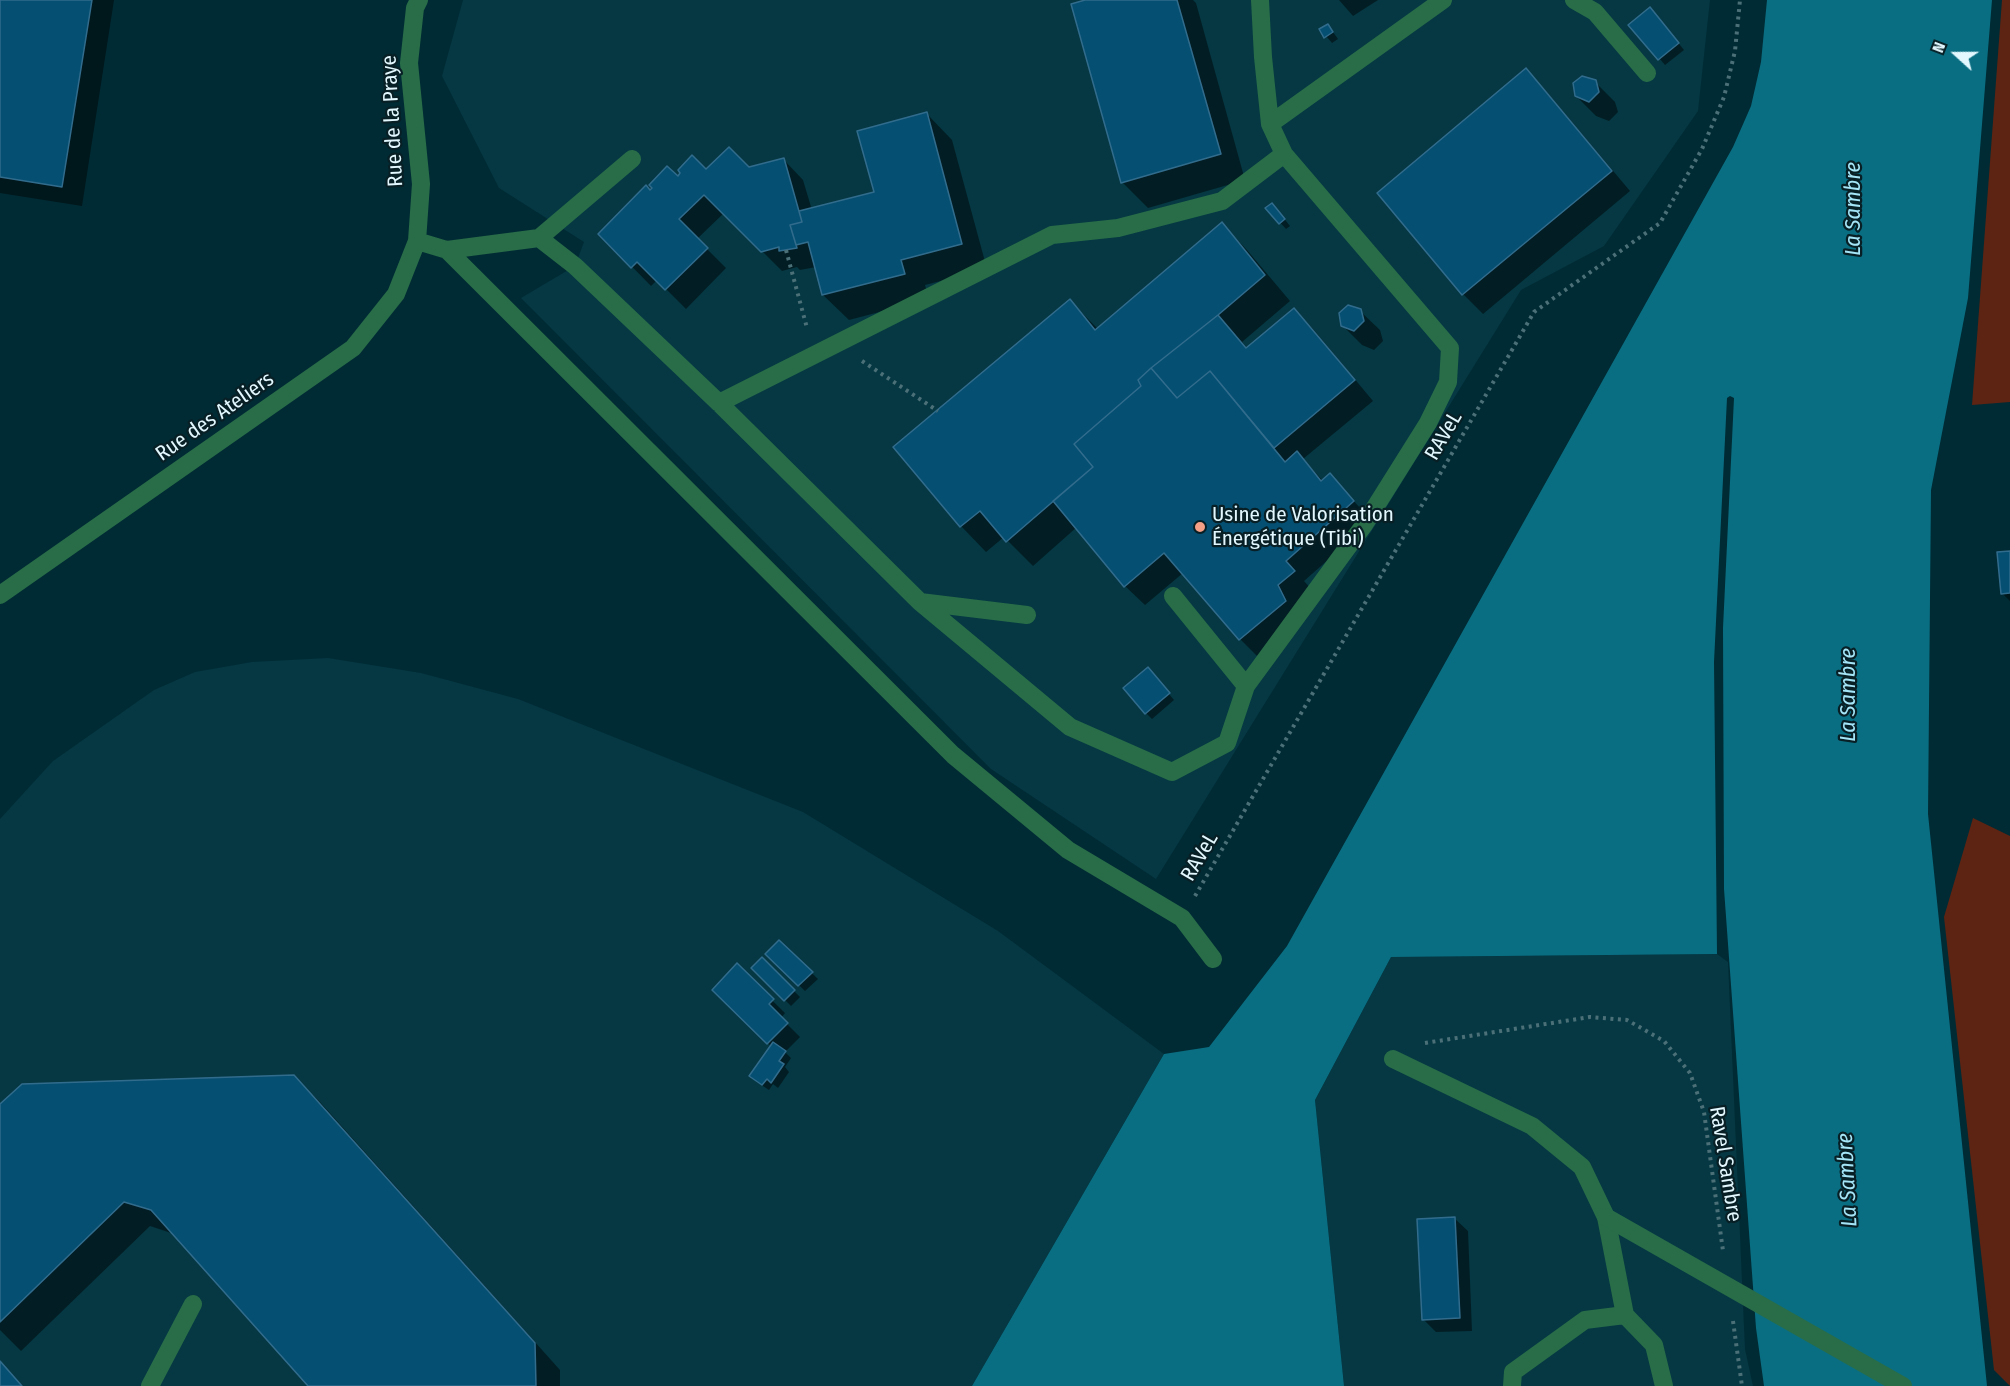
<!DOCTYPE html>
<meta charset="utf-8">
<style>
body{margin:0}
#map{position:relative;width:2010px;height:1386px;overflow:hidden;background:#002b34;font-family:"Fira Sans Condensed",sans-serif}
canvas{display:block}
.north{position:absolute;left:1926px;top:24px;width:60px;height:60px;-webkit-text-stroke:4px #071f25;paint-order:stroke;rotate:291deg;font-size:16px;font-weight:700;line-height:24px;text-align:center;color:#e2f8fe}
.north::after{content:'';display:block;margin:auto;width:21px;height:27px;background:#e2f8fe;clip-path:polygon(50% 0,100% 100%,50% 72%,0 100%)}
</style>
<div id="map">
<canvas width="2010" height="1386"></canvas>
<div class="north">N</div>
</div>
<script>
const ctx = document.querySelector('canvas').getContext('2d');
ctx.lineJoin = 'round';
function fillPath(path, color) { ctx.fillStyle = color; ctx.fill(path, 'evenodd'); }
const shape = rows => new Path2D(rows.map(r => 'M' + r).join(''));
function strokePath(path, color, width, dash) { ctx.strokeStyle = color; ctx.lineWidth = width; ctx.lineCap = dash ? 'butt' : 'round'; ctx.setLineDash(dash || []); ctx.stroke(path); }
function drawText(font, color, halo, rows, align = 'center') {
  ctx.font = font + ' "Fira Sans Condensed",sans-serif'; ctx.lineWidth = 4.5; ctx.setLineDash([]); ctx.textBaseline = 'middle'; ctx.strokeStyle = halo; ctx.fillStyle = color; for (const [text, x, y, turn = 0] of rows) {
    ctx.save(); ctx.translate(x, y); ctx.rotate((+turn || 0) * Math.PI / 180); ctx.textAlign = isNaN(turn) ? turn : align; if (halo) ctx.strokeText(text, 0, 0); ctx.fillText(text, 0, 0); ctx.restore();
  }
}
fillPath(shape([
 [463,0,1710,0,1698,111,1604,246,1521,290,1156,879,991,769,521,298,575,266,584,242,499,188,442,76],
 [328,658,421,673,518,699,803,812,998,931,1164,1054,972,1386,0,1386,0,819,53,761,154,690,195,672,252,662],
 [1717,954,1728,962,1745,1349,1753,1386,1344,1386,1315,1100,1391,957]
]), '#053843');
fillPath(shape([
 [2002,0,2010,0,2010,402,1972,405],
 [1973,818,2010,836,2010,1386,1994,1370,1944,917]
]), '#5d2413');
fillPath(shape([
 [1767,0,1992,0,1968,298,1931,490,1928,814,1987,1386,1764,1386,1756,1328,1724,889,1723,628,1734,398,1730,396,1727,398,1714,662,1717,954,1391,957,1315,1100,1344,1386,972,1386,1164,1054,1209,1047,1287,946,1733,147,1751,106,1761,62]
]), '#0a6e82');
fillPath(shape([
 [0,0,114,0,82,206,0,193],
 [1091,0,1193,0,1196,3,1245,180,1148,208,1122,182],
 [1339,0,1378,0,1353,16],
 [1656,15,1684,50,1665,65,1631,25],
 [1328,25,1338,39,1332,43,1321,30],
 [1526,71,1545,90,1630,191,1483,314,1463,294,1379,193],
 [1595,82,1615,102,1618,112,1609,121,1596,116,1576,96],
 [927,114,952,140,987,269,925,285,929,299,849,320,823,295,816,267,800,270,797,267,782,271,724,213,697,239,726,268,686,309,657,280,651,286,600,234,651,192,678,178,706,171,749,169,784,160,803,180,812,210,875,193],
 [1267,208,1278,211,1290,226,1286,229],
 [1222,224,1247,250,1290,301,1242,342,1248,349,1294,310,1313,329,1373,401,1303,459,1323,481,1330,475,1372,521,1304,581,1313,591,1259,658,1240,639,1183,573,1145,605,1125,586,1077,527,1033,566,1004,537,986,552,961,526,1070,301,1098,329],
 [1360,311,1380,330,1383,341,1374,350,1362,345,1342,325],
 [2010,552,2010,601,2003,594],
 [1154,676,1174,700,1152,719,1146,713],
 [779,942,818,979,805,991,767,954],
 [762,959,800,997,791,1006,753,968],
 [737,966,785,1013,781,1018,800,1037,785,1052,791,1058,785,1067,789,1072,778,1088,773,1084,769,1090,757,1082,772,1047,714,990],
 [294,1077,320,1102,560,1370,560,1386,310,1386,174,1234,150,1226,21,1351,0,1330,0,1106],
 [1454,1218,1468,1231,1472,1331,1436,1332,1423,1319]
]), '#0007');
const building = shape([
 [0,0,92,0,62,187,0,177,0,0],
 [1085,0,1177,0,1221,154,1121,183,1071,4,1085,0],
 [1650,7,1679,43,1658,60,1628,25,1650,7],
 [1328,24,1333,32,1324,38,1319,29,1328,24],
 [1526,68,1612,171,1462,295,1377,193,1526,68],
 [1582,76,1596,80,1599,92,1589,102,1575,96,1573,83,1582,76],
 [927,112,962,244,901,260,905,274,822,295,808,242,796,245,790,225,802,222,799,211,874,192,857,131,927,112],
 [729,147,749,167,784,158,802,222,790,225,797,248,779,251,779,247,761,252,704,195,679,219,708,248,665,290,637,262,631,268,598,234,646,185,650,190,652,188,649,185,667,166,678,176,680,173,678,170,692,155,706,169,729,147],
 [1272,203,1285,219,1279,224,1265,208,1272,203],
 [1222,222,1265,275,1218,315,1151,368,1138,380,1141,386,1074,444,1093,467,1006,542,980,511,960,527,893,447,1070,299,1095,330,1222,222],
 [1348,305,1361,309,1364,321,1354,331,1341,326,1339,313,1348,305],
 [1294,308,1355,380,1274,448,1210,371,1177,398,1151,368,1218,315,1246,348,1294,308],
 [1151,368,1177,398,1210,371,1285,462,1297,451,1321,481,1330,473,1354,501,1286,561,1295,571,1278,585,1286,601,1239,640,1164,553,1124,587,1053,501,1093,467,1074,444,1141,386,1138,380,1151,368],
 [2010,551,2010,593,2001,594,1997,552,2010,551],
 [1148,667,1170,693,1145,714,1123,688,1148,667],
 [779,940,813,972,798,986,765,954,779,940],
 [762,957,795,990,784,1001,751,968,762,957],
 [737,963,774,999,769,1004,788,1023,767,1044,712,990,737,963],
 [773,1042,786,1051,779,1061,784,1064,771,1083,767,1079,762,1085,749,1076,773,1042],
 [294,1075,535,1343,536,1386,308,1386,151,1210,124,1202,0,1322,0,1104,22,1084,294,1075],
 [1455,1217,1460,1318,1422,1320,1417,1219,1455,1217],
 [0,1361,22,1386,0,1386,0,1361]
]);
fillPath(building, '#054f72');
strokePath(building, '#326c8d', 1.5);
strokePath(shape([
 [786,250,807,328],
 [862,361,938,411],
 [1195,896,1534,312,1660,223,1702,149,1724,97,1735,51,1740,0],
 [1425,1043,1590,1017,1627,1020,1664,1041,1690,1073,1704,1112,1723,1251],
 [1733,1321,1742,1386]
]), '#4c7078', 4, [3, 4.5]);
strokePath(shape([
 [1260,0,1263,57,1270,124,1284,154],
 [1574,0,1595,12,1647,73],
 [1270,124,1443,0],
 [539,238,632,159],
 [417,241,447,250,539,238,575,266,719,403,920,602,1027,615],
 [447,250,953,755,1068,850,1182,918,1213,959],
 [719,403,1052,235,1118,228,1222,201,1284,154,1450,348,1448,382,1428,423,1364,525,1246,686,1227,743,1172,772,1070,727,920,602],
 [0,595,353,348,396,294,417,241,421,184,409,63,415,8,419,0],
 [1173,596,1246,686],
 [1393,1059,1532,1126,1582,1167,1606,1217,1625,1315,1585,1320,1513,1372,1512,1386],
 [1625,1315,1654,1345,1664,1386],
 [150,1386,193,1304]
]), '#286d48', 18);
strokePath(shape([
 [1606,1217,1903,1386]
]), '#286d48', 18);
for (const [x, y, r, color] of [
 [1200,527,6,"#f49f86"]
]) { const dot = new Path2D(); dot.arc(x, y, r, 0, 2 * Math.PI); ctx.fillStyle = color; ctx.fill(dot); strokePath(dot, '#071f25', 2); }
drawText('21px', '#e2f8fe', '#071f25', [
 ["Rue de la Praye",393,121,-93],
 ["Rue des Ateliers",215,417,-35],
 ["RAVeL",1444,436,-60],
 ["RAVeL",1200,857,-60],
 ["Ravel Sambre",1725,1164,81]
]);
drawText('21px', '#e2f8fe', '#071f25', [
 ["Usine de Valorisation",1212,515],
 ["Énergétique (Tibi)",1212,539]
], 'left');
drawText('italic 22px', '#a4e5f7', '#071f25', [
 ["La Sambre",1854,209,-90],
 ["La Sambre",1849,695,-90],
 ["La Sambre",1848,1180,-93]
]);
</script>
